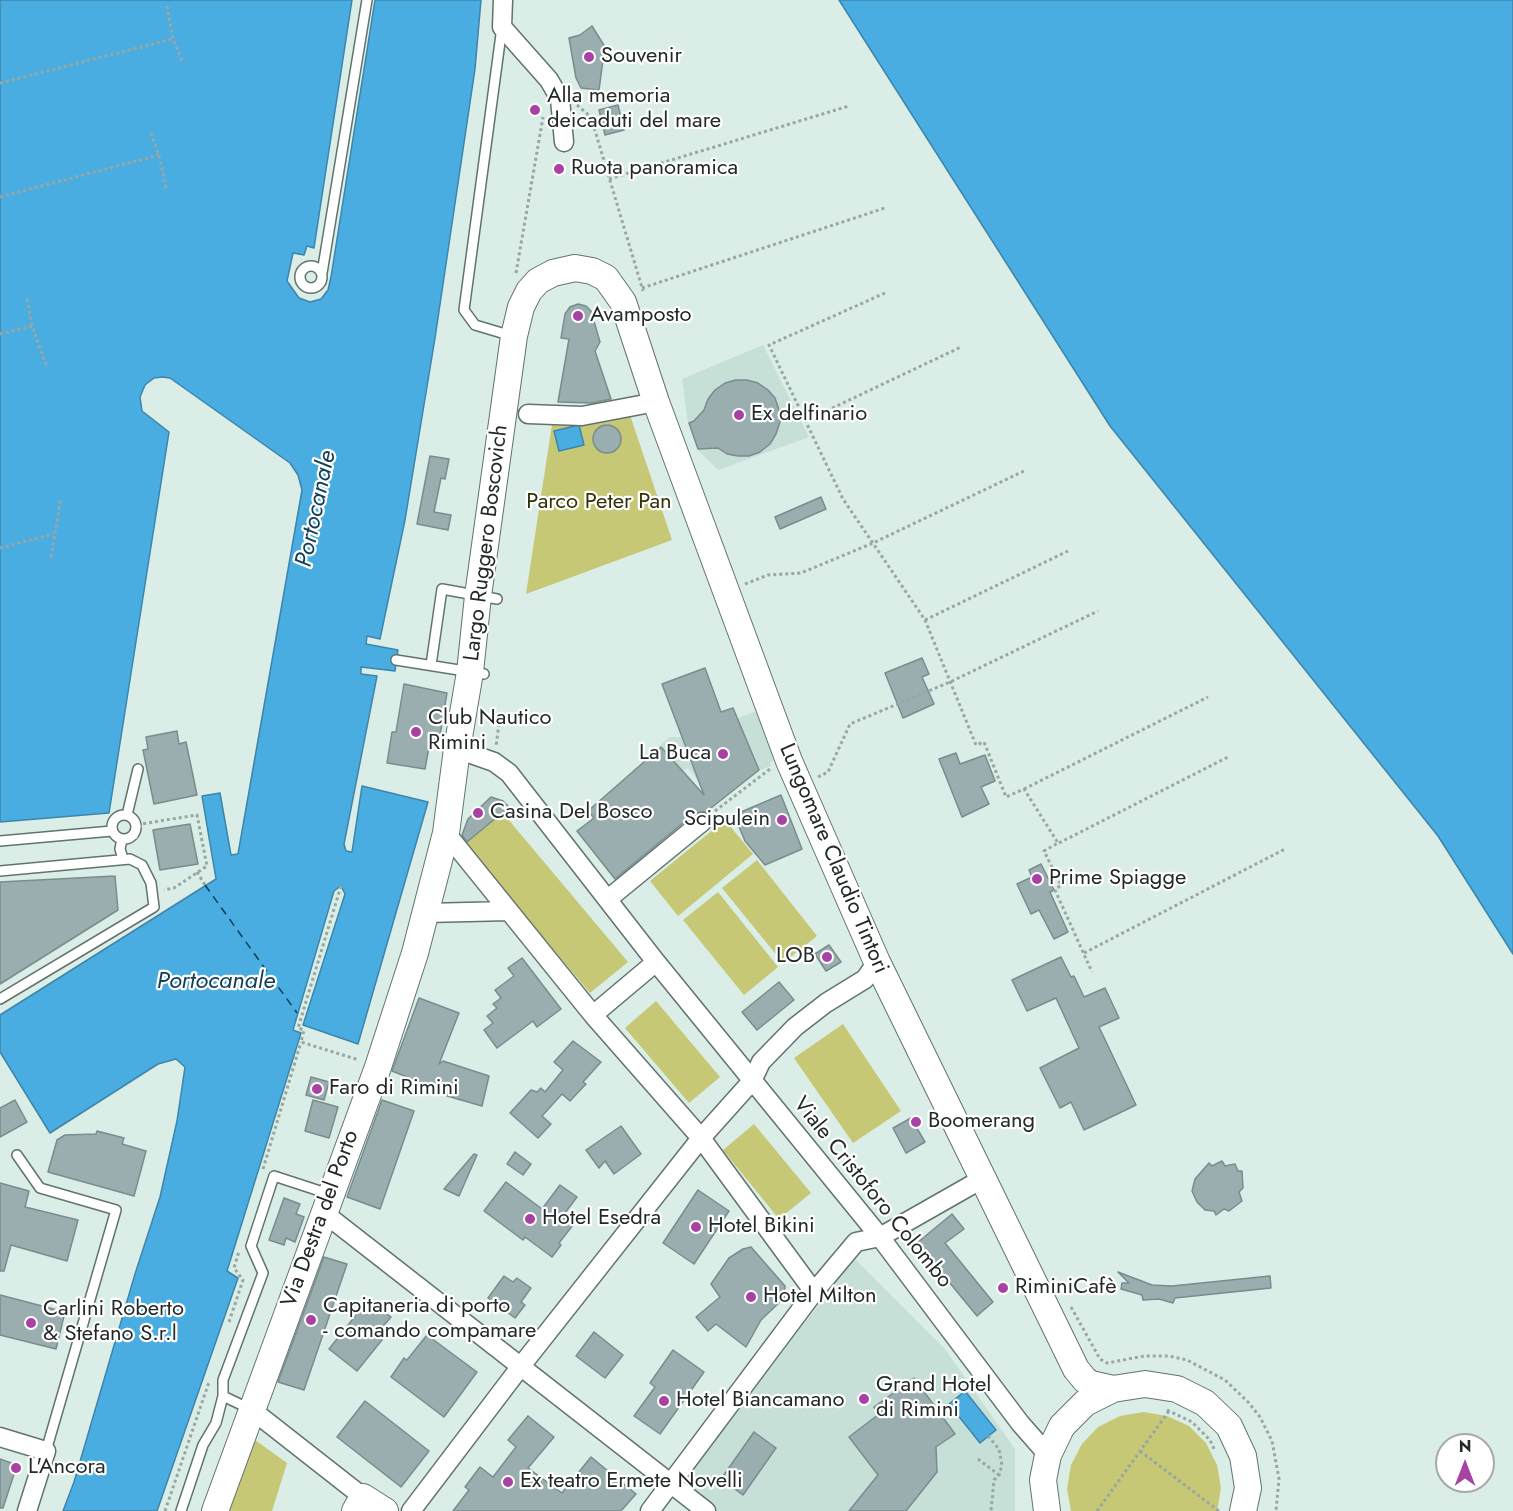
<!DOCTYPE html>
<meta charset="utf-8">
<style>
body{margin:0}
#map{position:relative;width:1513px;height:1511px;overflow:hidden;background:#daede6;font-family:Jost,sans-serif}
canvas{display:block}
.north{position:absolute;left:1435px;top:1433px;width:60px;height:60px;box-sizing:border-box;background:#fff;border:2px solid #a7a9a9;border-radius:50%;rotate:0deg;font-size:16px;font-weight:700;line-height:24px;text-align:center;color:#222927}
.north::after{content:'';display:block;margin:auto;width:21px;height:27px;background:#a841a4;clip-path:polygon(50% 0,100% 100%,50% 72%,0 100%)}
</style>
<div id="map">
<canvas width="1513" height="1511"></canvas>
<div class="north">N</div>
</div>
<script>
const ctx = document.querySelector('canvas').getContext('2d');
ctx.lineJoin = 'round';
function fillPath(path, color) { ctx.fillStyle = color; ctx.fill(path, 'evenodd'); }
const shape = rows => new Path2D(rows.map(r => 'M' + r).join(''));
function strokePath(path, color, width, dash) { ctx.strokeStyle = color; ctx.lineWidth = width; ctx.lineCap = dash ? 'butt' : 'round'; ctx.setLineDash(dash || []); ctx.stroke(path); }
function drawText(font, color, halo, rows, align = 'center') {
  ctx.font = font + ' Jost,sans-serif'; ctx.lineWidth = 4.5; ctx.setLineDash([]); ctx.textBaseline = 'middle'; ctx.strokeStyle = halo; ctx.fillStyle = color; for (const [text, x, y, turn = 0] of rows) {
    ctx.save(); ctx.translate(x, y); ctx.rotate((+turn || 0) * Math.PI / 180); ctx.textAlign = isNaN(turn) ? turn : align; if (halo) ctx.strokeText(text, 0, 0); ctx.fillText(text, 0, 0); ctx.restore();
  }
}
fillPath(shape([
 [763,345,809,437,718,470,698,450,688,423,682,379],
 [762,709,782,758,770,762,771,766,759,770,717,804,688,768,683,771,660,745,670,737,682,737,683,739],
 [854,1258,945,1349,1015,1449,1015,1511,713,1511,681,1486]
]), '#c6e0d7');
fillPath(shape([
 [629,412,672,540,526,594,553,418],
 [502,812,628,962,590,993,464,844],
 [725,820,753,854,678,916,650,881],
 [757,860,817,936,783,963,722,888],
 [718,892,778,967,744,995,683,920],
 [656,1001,720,1077,689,1103,625,1028],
 [843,1024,901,1111,853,1143,794,1058],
 [754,1124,811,1193,779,1219,723,1150],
 [1144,1412,1167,1416,1189,1426,1206,1443,1217,1465,1221,1488,1217,1511,1071,1511,1067,1489,1071,1465,1082,1444,1098,1427,1120,1416],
 [248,1435,287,1463,272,1511,221,1511]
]), '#c6c876');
const water = shape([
 [0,0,352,0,314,248,307,246,304,255,293,253,287,281,299,298,310,302,321,299,328,290,331,277,375,0,481,0,475,69,435,338,405,520,380,639,367,636,366,644,398,650,395,671,361,667,361,674,377,676,344,844,346,851,352,852,362,786,428,802,358,1044,303,1025,345,894,341,886,334,891,293,1030,301,1033,227,1271,238,1278,157,1511,63,1511,74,1482,135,1274,160,1197,177,1121,185,1067,176,1059,158,1064,50,1133,0,1052,0,1015,216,879,202,796,220,793,231,855,238,854,302,490,298,475,290,463,170,378,162,377,154,378,145,385,140,397,142,411,169,432,109,813,0,822,0,0],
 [839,0,1513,0,1513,954,1438,836,1110,426,839,0],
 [579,425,584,445,559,451,554,431,579,425],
 [965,1391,996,1430,980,1443,949,1404,965,1391]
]);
fillPath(water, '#49ade2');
strokePath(water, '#3d85aa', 1.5);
strokePath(shape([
 [205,885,297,1013]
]), '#123d53', 1.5, [8, 6]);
const building = shape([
 [592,26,610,55,603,60,599,90,581,88,576,78,569,38,580,35,592,26],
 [618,105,624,130,605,135,599,110,618,105],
 [578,304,586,306,591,311,600,342,595,351,611,399,591,403,558,402,569,339,561,338,565,314,570,307,578,304],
 [736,380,747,380,758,383,768,390,775,398,779,410,780,422,776,434,770,444,760,452,749,456,738,456,727,454,718,448,698,449,689,423,694,421,704,410,708,399,715,390,725,383,736,380],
 '593 439a14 14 0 1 1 28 0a14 14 0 1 1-28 0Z',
 [430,456,449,459,445,479,441,478,434,512,451,515,448,530,417,524,430,456],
 [821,497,826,509,780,529,775,517,821,497],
 [922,658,929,674,922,677,934,704,903,718,885,673,922,658],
 [705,668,721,712,733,708,759,770,706,812,695,813,615,879,577,831,594,818,588,811,661,747,704,795,662,684,705,668],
 [404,684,447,693,439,742,430,742,425,769,387,763,392,732,396,732,404,684],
 [177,731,179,744,186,742,197,795,154,804,143,750,148,749,146,737,177,731],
 [956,753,960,764,985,755,995,781,981,787,989,804,962,817,939,759,956,753],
 [781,795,802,849,765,865,745,841,734,815,781,795],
 [491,797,503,801,509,807,467,842,462,835,468,819,491,797],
 [190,824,198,864,160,870,153,830,190,824],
 [1041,864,1054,890,1050,892,1068,932,1054,939,1039,910,1031,914,1017,884,1032,877,1029,870,1041,864],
 [115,876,118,910,0,984,0,882,115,876],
 [829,945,841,962,826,971,815,954,829,945],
 [1061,957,1071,977,1074,976,1084,997,1105,988,1119,1018,1099,1027,1136,1105,1084,1130,1071,1102,1060,1108,1040,1068,1079,1048,1056,998,1027,1011,1012,980,1061,957],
 [522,958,561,1009,537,1027,533,1021,497,1048,484,1030,493,1023,487,1016,497,1008,493,1004,501,998,495,990,514,976,508,968,522,958],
 [779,982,794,1000,757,1030,742,1012,779,982],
 [419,998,459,1013,439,1064,443,1061,489,1076,482,1106,447,1096,448,1093,392,1071,419,998],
 [573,1041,601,1062,583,1082,586,1084,570,1101,562,1094,542,1116,551,1124,538,1138,510,1113,531,1090,537,1092,541,1088,545,1092,563,1070,554,1062,573,1041],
 [311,1077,329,1082,324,1100,306,1095,311,1077],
 [15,1100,27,1122,0,1137,0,1108,15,1100],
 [313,1100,338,1107,329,1138,305,1131,313,1100],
 [382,1100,414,1111,380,1209,347,1197,382,1100],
 [911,1118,925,1142,906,1153,893,1128,911,1118],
 [621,1126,641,1154,614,1174,605,1161,599,1168,586,1150,621,1126],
 [97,1131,124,1138,122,1144,146,1151,134,1196,48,1172,57,1140,65,1135,96,1134,97,1131],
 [515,1152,531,1164,523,1175,507,1164,515,1152],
 [474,1154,477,1155,459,1196,444,1189,474,1154],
 [1222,1161,1225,1166,1235,1164,1238,1171,1242,1171,1243,1188,1239,1192,1242,1201,1229,1211,1224,1209,1216,1215,1214,1211,1205,1210,1197,1202,1192,1191,1195,1179,1209,1163,1212,1166,1222,1161],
 [506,1182,542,1209,560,1185,577,1197,562,1217,573,1225,559,1243,561,1245,552,1257,525,1237,523,1240,484,1211,506,1182],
 [0,1183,29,1191,25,1207,78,1220,67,1261,11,1245,4,1271,0,1271,0,1183],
 [698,1190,729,1211,694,1264,663,1243,698,1190],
 [284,1198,300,1204,296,1214,304,1217,295,1242,286,1238,284,1245,269,1240,284,1198],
 [952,1214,964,1229,945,1243,993,1302,977,1316,917,1243,952,1214],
 [751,1247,785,1286,784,1298,761,1320,746,1347,716,1324,708,1331,696,1317,720,1297,711,1284,729,1258,743,1249,751,1247],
 [324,1257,347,1264,304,1390,278,1382,324,1257],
 [1118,1272,1152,1285,1172,1286,1270,1276,1271,1288,1175,1298,1173,1303,1159,1299,1143,1300,1142,1295,1121,1289,1122,1283,1129,1283,1118,1272],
 [504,1276,513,1282,517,1278,531,1288,521,1302,525,1305,515,1318,488,1298,504,1276],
 [0,1295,65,1312,56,1349,0,1335,0,1295],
 [368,1300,391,1317,380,1330,386,1335,357,1371,329,1349,368,1300],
 [594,1332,623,1355,605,1378,576,1356,594,1332],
 [427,1335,477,1372,444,1417,391,1377,404,1358,407,1360,427,1335],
 [673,1350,704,1372,660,1434,634,1416,655,1387,650,1383,673,1350],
 [914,1378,955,1434,936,1447,937,1472,906,1511,849,1511,878,1475,849,1437,879,1414,874,1407,914,1378],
 [365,1401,429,1451,401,1487,337,1437,365,1401],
 [528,1416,554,1437,528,1468,562,1493,591,1457,636,1494,621,1511,453,1511,469,1490,465,1487,480,1467,493,1477,516,1447,508,1440,528,1416],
 [754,1432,776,1448,743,1495,721,1479,754,1432],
 [0,1459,17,1465,3,1508,0,1508,0,1459]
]);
fillPath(building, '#9aaeb0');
strokePath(building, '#798c8e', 1.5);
const lane = shape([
 [502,27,464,310,475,325,512,336],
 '300 277a11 11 0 1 1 22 0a11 11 0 1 1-22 0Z',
 [322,273,367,0],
 [396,660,484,674],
 [431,665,442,589,497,599],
 '112 827a12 12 0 1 1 24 0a12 12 0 1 1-24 0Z',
 [127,815,138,769],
 [122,839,120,849,123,859],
 [0,841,112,831],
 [0,871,130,859,142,865,151,883,154,907,0,999],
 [17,1155,40,1188,116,1210,46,1451],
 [223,1396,250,1409],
 [181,1511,203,1445,216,1423,223,1396,223,1380,263,1273,251,1246,274,1176,329,1194]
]);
const street = shape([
 [503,0,502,27,549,80,560,99,564,142],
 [528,414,582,416,656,402],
 [457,749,494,762,509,773,656,962,880,1237,1020,1423,1048,1455],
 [446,833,593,1015,701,1138,814,1292],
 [608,899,702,822],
 [426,913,509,911],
 [593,1015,656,962],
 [324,1213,706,1511],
 [252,1410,363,1497],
 [0,1437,46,1451,27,1511],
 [411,1511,521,1366,701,1138,752,1081,761,1062,795,1027,826,1003,865,979,877,962],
 [650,1511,814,1292,856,1242,880,1237,982,1179]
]);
const secondary = shape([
 [215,1511,378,1067,415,953,446,833,457,749,470,672,478,596,514,336,521,307,529,291,538,281,553,273,575,268,592,271,606,278,623,302,656,402,789,761,877,962,1076,1369,1085,1380,1091,1384,1113,1389],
 [355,1511,363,1497,385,1511],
 [1047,1511,1043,1480,1048,1455,1062,1426,1085,1403,1113,1389,1145,1384,1177,1389,1205,1403,1229,1426,1243,1456,1248,1488,1243,1511]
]);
strokePath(lane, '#62736d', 12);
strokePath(street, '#62736d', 21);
strokePath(secondary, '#62736d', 28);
strokePath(shape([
 [167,6,173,39,183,63],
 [0,83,173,39],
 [577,105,591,117,643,291],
 [151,133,159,155,166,188],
 [609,179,849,106],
 [0,197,159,155],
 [516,273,543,117],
 [642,288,885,208],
 [885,293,769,345,843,499,925,620,976,745,984,742,1006,797,1024,789,1058,843,1044,851,1061,885,1055,890,1092,972],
 [27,299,32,326,47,367],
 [0,334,32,326],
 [805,421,961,347],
 [0,548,53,534],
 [51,557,61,498],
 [745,584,768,575,801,573,873,543,1026,470],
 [925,620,1068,551],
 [482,720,499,723,496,747],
 [818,777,828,772,850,724,950,682,1098,611],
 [1024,789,1208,697],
 [715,811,770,769],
 [136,839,141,824,197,815,207,866,174,888,164,890],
 [1059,843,1228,757],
 [197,872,205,885],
 [341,886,298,1028,304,1030,301,1042,359,1060],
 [1084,953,1285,849],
 [263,1169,301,1042],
 [1071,1307,1100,1359,1107,1363,1144,1356,1169,1356,1187,1360,1225,1380,1249,1403,1260,1417,1272,1441,1279,1479,1276,1511],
 [229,1322,243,1280,234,1268,239,1251],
 [1167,1410,1192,1422,1210,1440,1214,1449],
 [988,1436,999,1449,1002,1465,999,1475,994,1480,991,1511],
 [1140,1451,1219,1511],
 [978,1459,999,1475],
 [165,1511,209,1382],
 [1097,1511,1169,1411]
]), '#99a7a2', 3, [3, 3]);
strokePath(lane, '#fff', 9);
strokePath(street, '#fff', 18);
strokePath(secondary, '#fff', 26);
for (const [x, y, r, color] of [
 [589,57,6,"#a841a4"],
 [535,110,6,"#a841a4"],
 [559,169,6,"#a841a4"],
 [578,316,6,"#a841a4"],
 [739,415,6,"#a841a4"],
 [416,732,6,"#a841a4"],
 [723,754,6,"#a841a4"],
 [478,813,6,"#a841a4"],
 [782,820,6,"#a841a4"],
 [1037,879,6,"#a841a4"],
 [827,957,6,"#a841a4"],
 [317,1089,6,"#a841a4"],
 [916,1122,6,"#a841a4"],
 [530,1219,6,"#a841a4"],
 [696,1227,6,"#a841a4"],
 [1003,1288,6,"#a841a4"],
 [751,1297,6,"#a841a4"],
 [311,1320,6,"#a841a4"],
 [31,1323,6,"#a841a4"],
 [864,1399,6,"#a841a4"],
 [664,1401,6,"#a841a4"],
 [16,1468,6,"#a841a4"],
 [508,1482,6,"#a841a4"]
]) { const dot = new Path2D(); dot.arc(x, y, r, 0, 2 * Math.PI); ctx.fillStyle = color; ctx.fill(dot); strokePath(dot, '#fff', 2); }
drawText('22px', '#222927', '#fff', [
 ["Souvenir",601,57],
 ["Alla memoria",547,97],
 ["deicaduti del mare",547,122],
 ["Ruota panoramica",571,169],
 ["Avamposto",590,316],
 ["Ex delfinario",751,415],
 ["Club Nautico",428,719],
 ["Rimini",428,744],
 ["La Buca",711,754,"right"],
 ["Casina Del Bosco",490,813],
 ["Scipulein",770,820,"right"],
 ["Prime Spiagge",1049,879],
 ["LOB",815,957,"right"],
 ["Faro di Rimini",329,1089],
 ["Boomerang",928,1122],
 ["Hotel Esedra",542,1219],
 ["Hotel Bikini",708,1227],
 ["RiminiCafè",1015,1288],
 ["Hotel Milton",763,1297],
 ["Capitaneria di porto",323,1307],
 ["- comando compamare",323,1332],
 ["Carlini Roberto",43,1310],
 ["& Stefano S.r.l",43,1335],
 ["Grand Hotel",876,1386],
 ["di Rimini",876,1411],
 ["Hotel Biancamano",676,1401],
 ["L'Ancora",28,1468],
 ["Ex teatro Ermete Novelli",520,1482]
], 'left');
drawText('22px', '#323207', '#fff', [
 ["Parco Peter Pan",599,503]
]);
drawText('22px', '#222927', '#fff', [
 ["Largo Ruggero Boscovich",487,543,-83],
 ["Lungomare Claudio Tintori",833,859,67],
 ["Viale Cristoforo Colombo",872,1193,51],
 ["Via Destra del Porto",321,1219,-70]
]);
drawText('italic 24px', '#123d53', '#fff', [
 ["Portocanale",317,509,-78],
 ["Portocanale",216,982]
]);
</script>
